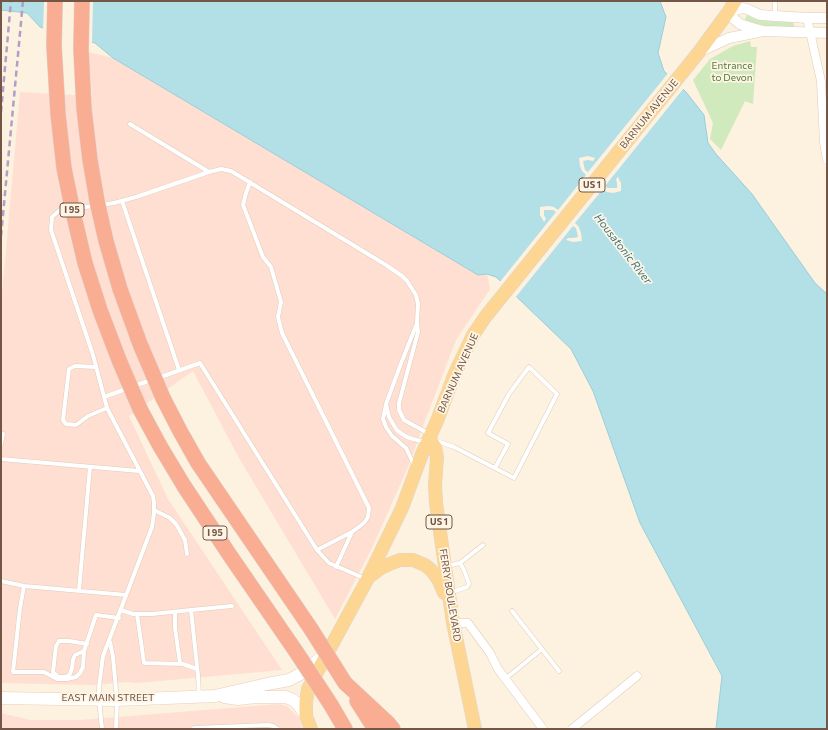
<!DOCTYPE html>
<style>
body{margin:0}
#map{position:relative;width:828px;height:730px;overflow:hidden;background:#fdf1df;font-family:Commissioner,sans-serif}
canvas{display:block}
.frame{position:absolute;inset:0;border:2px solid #735646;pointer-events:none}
</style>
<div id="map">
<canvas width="828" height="730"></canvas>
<div class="frame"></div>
</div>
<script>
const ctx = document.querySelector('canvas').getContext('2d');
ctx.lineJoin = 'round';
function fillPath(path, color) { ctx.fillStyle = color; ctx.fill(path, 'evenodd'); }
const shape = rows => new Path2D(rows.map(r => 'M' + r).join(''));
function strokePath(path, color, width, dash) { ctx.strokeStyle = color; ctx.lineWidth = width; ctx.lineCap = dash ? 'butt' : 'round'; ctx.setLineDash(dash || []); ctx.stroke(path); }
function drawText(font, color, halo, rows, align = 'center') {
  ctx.font = font + ' Commissioner,sans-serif'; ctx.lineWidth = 3.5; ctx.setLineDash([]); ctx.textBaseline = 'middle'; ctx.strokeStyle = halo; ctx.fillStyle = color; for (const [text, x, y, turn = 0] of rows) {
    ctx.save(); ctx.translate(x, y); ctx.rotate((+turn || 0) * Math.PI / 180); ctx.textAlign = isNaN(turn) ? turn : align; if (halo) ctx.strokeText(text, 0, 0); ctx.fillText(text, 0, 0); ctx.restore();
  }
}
fillPath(shape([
 [88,52,113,58,478,275,487,274,490,289,456,340,426,418,408,467,372,548,335,619,239,458,193,371,129,416,168,499,282,670,137,683,127,682,94,685,1,683,1,306,20,92,92,96],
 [279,704,287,706,299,718,302,729,1,729,1,713,30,720,81,720]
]), '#fedfd2');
fillPath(shape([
 [747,15,755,19,767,21,792,22,794,24,794,26,792,28,769,27,744,21],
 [750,41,751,47,757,47,753,104,745,101,721,150,710,139,713,123,693,80,710,59,733,46]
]), '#d0eabd');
const water = shape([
 [1,1,660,1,666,17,658,53,664,71,686,92,704,115,708,143,716,154,752,194,815,283,827,294,827,729,716,729,722,676,640,523,593,391,571,349,496,277,487,274,478,275,113,58,95,43,40,27,27,13,1,10,1,1]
]);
fillPath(water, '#b3dfe6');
strokePath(water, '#99ced8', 1);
fillPath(shape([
 [44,1,93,1,92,44,43,30],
 [669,72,684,88,605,186,608,188,617,188,617,183,616,179,618,177,621,183,621,191,613,193,607,192,603,189,575,223,579,227,581,233,582,241,573,242,566,240,568,238,573,238,578,237,576,228,573,226,515,298,499,283,556,212,553,210,544,210,544,215,546,219,544,222,540,215,540,207,548,206,554,207,558,210,586,175,582,171,580,166,579,158,588,156,595,158,593,161,588,160,583,161,585,170,588,172]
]), '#fdf1df');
const service = shape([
 [775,16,775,1],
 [130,124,209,172],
 [250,182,246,193,243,205,263,257,271,267,281,302,278,317,282,333,369,508,368,517,364,523,352,532,336,567],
 [122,201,179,370],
 [101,205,114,203,136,197,209,172,221,169,231,171,386,265,402,276,407,281,416,295,418,304,417,322,418,332,399,403,399,410,404,420,424,431,428,435],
 [76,208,95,206],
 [69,209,60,210,52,217,51,230,93,355,107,408,153,496,154,503,154,513,152,527,103,656,99,687,99,699,102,729],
 [417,323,400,366,386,404,389,417,396,429,399,432,407,437,413,439,421,441,426,440],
 [96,367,75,366,69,369,63,420,66,424,76,425,88,416,107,408],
 [158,378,200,363,317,550],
 [104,397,151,380],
 [386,405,383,419,386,427,392,436,406,448,414,465],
 [434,440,454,447,514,478,557,394,529,367,509,394,488,433,508,444,495,468],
 [1,444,3,434],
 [1,459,139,471],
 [154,510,170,518,176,524,185,540,187,554],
 [352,532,317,550,329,563,366,579],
 [460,563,483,545],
 [447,566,460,563,464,570,469,584,467,587,452,592],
 [1,581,24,586,126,595],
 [24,586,20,608,13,672,44,672,57,679,67,679,76,677,80,673,83,667,84,651,96,615,119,618],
 [79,590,90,467],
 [121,610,133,614,152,614,191,610,198,675,199,695],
 [191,610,232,606],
 [512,611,559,671],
 [175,612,175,628,180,663],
 [137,614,144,663,183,664,197,669],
 [110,642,113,657,117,700,116,729],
 [84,651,75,655,73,660,72,668,70,674,66,677,58,677,53,672,56,646,59,641,69,641,87,644],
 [505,679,542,649],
 [192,729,194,728,268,725,273,726,278,729]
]);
const minor = shape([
 [807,18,821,81,824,143,827,160],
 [453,623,468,623,490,653,498,669,543,729],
 [572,729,637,676]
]);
const tertiary = shape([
 [827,18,807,18,760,15,747,9,743,8,729,11,734,19,740,24,749,27,763,31,827,33],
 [699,52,729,38,759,32]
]);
const secondary = shape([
 [224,697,238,699,256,697,286,697,293,700,298,704,306,716],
 [1,698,117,700,215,696,267,684,289,680,306,671,326,653]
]);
const primary = shape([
 [429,438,435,447,437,457,435,485,436,503,453,623,475,729],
 [369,577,381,568,392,563,400,560,413,560,425,565,431,570,438,579,444,593],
 [311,729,306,716,306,702,308,689,367,580,402,508,422,454,437,421,455,373,473,335,486,316,699,52,729,11,735,1]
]);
const motorway = shape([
 [163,398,180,431,198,463,311,629],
 [140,409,160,446,184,486,229,554,297,653],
 [345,683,388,723,393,729],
 [357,701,375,729],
 [331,705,345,729]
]);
strokePath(service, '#e0ccbb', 5);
strokePath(minor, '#e0ccbb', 9);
strokePath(tertiary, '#e0ccbb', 11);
strokePath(secondary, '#e8cfba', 13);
strokePath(primary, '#ddd6d3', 14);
strokePath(motorway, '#ddd6d3', 16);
strokePath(service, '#fff', 4);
strokePath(minor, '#fff', 8);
strokePath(tertiary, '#fff', 10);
strokePath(secondary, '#fff', 12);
strokePath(primary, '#fed694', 13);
strokePath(motorway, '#f9ad93', 15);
strokePath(shape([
 [1,112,11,1],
 [1,236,23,1]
]), '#b39ec5', 2.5, [6, 4]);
const motorwayBridge = shape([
 [55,1,54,46,58,114,64,168,73,212,85,263,100,310,119,360,140,409],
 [82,1,81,49,84,109,90,160,97,201,106,241,120,289,140,344,163,398],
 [311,629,345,683],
 [297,653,331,705]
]);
strokePath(motorwayBridge, '#ddd6d3', 16, []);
strokePath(motorwayBridge, '#f9ad93', 15);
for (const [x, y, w] of [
 [592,185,26],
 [72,210,24],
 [439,522,26],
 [215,533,24]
]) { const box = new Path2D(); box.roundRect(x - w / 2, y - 7, w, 14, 3); ctx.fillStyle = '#fff5e5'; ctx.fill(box); strokePath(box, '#735646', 1); }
drawText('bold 9px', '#735646', null, [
 ["US 1",592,185],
 ["I 95",72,210],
 ["US 1",439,522],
 ["I 95",215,533]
]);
drawText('10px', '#50793e', '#fff5e5', [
 ["Entrance",732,66],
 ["to Devon",732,78]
]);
drawText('10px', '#735646', '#fff5e5', [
 ["BARNUM AVENUE",649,114,-51],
 ["BARNUM AVENUE",458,373,-66],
 ["FERRY BOULEVARD",450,595,81],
 ["EAST MAIN STREET",108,698]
]);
drawText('italic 11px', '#3d7680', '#fff5e5', [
 ["Housatonic River",623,249,52]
]);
</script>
